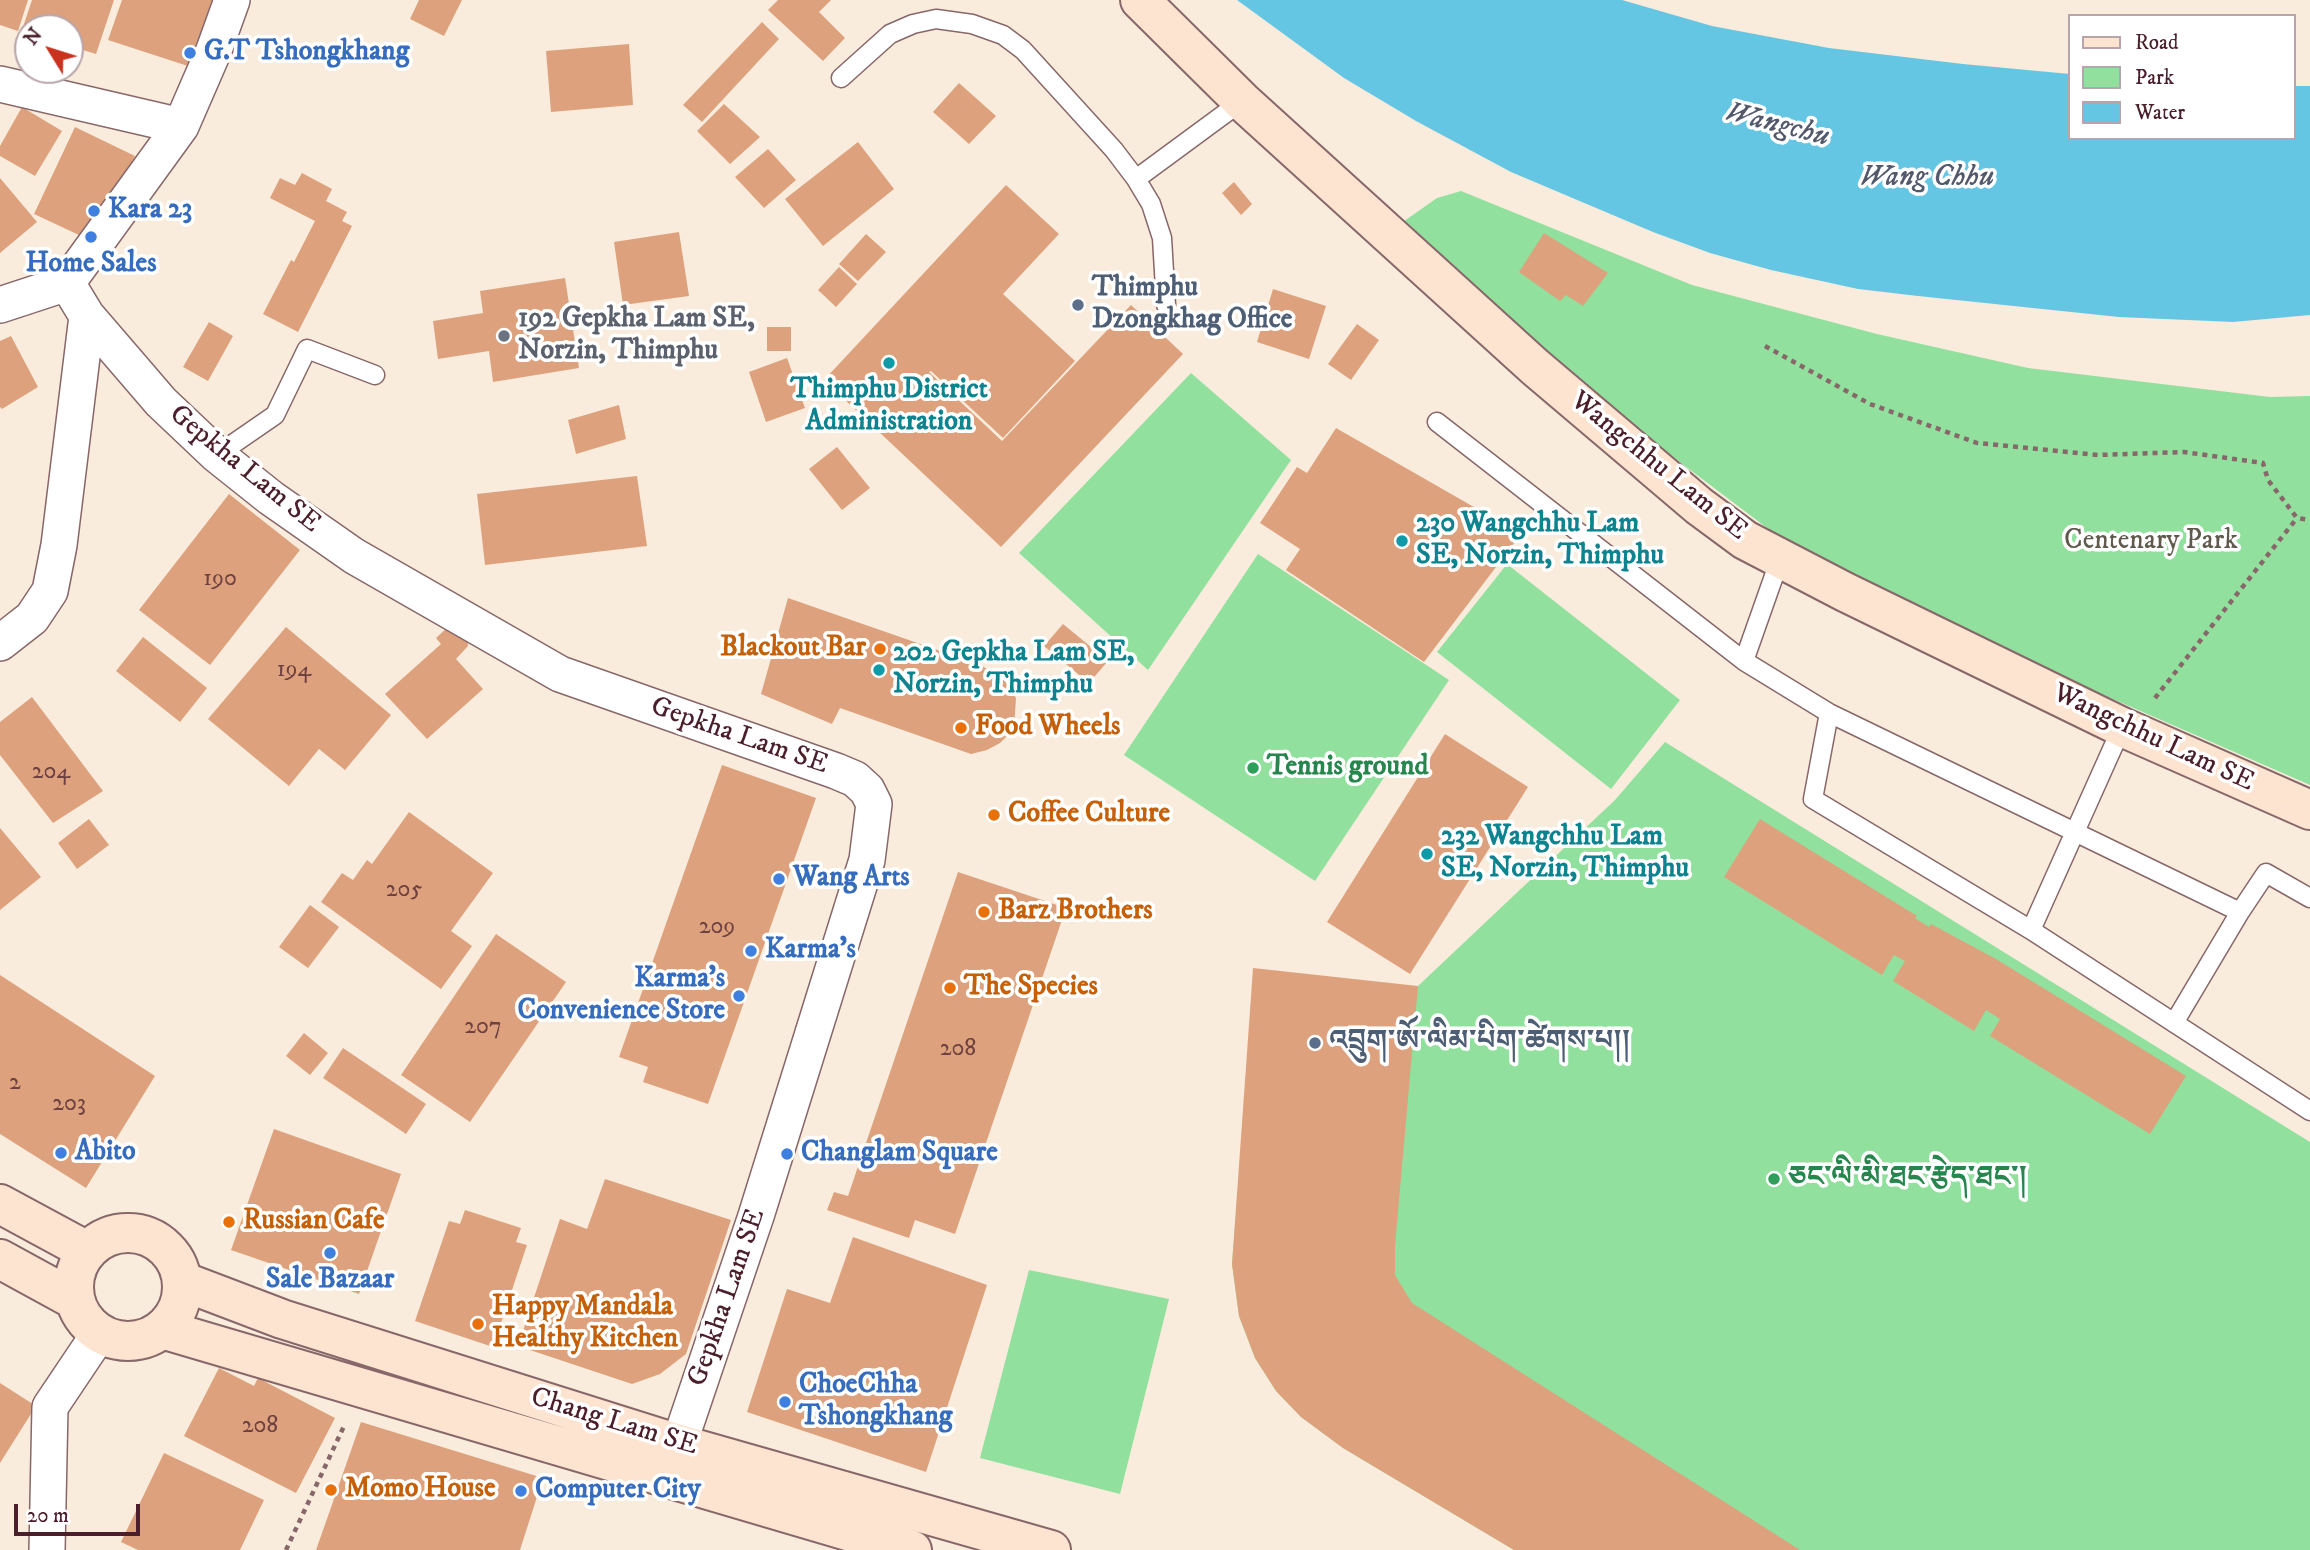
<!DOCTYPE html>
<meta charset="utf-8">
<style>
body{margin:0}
#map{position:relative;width:2310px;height:1550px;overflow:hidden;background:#f9ecdc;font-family:"IM FELL DW Pica",serif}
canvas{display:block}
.legend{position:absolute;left:2068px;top:14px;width:228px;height:126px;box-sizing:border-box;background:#fff;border:2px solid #b7a5aa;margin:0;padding:9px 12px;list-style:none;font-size:21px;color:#4a1f2b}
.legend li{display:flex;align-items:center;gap:14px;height:35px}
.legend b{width:35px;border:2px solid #b7a5aa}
.north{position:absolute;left:14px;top:14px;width:70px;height:70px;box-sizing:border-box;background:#fff;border:2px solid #b7a5aa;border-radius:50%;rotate:308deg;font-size:19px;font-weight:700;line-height:28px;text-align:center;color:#4a1f2b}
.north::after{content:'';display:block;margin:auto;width:24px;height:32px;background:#c8321e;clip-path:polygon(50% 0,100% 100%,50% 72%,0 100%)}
.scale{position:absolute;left:14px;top:1504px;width:126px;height:32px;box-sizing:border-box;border:4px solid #4a1f2b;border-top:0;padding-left:9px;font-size:21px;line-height:24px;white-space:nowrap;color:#4a1f2b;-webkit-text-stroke:5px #fff;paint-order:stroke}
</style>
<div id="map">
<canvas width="2310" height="1550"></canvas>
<ul class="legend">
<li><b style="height:9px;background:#fde4d1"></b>Road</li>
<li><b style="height:19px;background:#91e09e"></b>Park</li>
<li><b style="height:19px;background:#65c6e3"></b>Water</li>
</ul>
<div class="north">N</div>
<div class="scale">20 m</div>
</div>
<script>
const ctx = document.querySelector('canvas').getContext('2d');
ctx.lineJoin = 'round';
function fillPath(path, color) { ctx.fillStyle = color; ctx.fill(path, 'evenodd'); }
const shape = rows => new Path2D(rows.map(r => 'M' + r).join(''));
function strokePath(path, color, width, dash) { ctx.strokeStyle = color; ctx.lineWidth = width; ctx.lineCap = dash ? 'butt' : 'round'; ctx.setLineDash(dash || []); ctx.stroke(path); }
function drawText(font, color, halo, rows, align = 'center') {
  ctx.font = font + ' "IM FELL DW Pica","Noto Serif Tibetan",serif'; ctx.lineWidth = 7; ctx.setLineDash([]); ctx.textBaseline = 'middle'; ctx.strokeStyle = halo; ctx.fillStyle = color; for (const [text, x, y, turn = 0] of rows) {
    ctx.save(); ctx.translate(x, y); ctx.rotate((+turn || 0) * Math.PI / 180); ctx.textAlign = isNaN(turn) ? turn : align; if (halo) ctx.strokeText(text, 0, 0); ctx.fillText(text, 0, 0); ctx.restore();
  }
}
fillPath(shape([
 [1461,191,1692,285,1877,334,2028,368,2270,397,2310,396,2310,785,2058,675,1783,540,1632,426,1400,224,1437,198],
 [1191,373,1291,460,1148,670,1019,553],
 [1258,554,1449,680,1315,881,1124,755],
 [1507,564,1680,700,1611,789,1437,652],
 [1665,742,2310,1142,2310,1550,1514,1550,1343,1448,1301,1417,1276,1391,1255,1358,1239,1316,1232,1264,1236,1215,1418,986,1615,800],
 [1029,1270,1169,1299,1120,1494,980,1458]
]), '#91e09e');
fillPath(shape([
 [1237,0,1622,0,1712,26,1829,48,1963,64,2070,74,2070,138,2294,138,2294,86,2310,86,2310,315,2233,322,2119,317,1918,296,1858,289,1771,270,1710,253,1653,232,1511,172,1416,121,1344,78]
]), '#65c6e3');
fillPath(shape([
 [0,0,28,0,18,31,0,25],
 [32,0,114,0,96,54,70,46,70,28,28,28,28,32,22,30],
 [122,0,223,0,200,70,108,40],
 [419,0,462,0,444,36,410,19],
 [778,0,831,0,819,12,845,38,823,61,768,10],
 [762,22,779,39,702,122,683,105],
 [629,44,633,105,551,112,546,51],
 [959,83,996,116,969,144,933,112],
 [724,104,760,137,730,164,697,131],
 [22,107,62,131,35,176,0,156,0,146],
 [75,127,135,156,94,242,34,214],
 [858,142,894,189,823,246,785,199],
 [768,149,796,180,764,208,735,177],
 [302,173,332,189,326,201,347,212,342,221,352,226,298,332,263,314,291,260,294,262,315,221,270,198,280,178,295,185],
 [0,178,37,222,0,253],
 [1234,182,1252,204,1241,215,1222,193],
 [1006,185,1059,234,1003,294,1075,361,1003,438,931,371,929,372,1002,441,1131,305,1183,354,1001,547,824,380],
 [679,232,689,296,623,305,614,242],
 [1544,233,1608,273,1583,306,1566,295,1560,301,1519,272],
 [866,234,886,252,858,281,839,264],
 [839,267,857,284,836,307,818,290],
 [565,278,579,368,493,382,489,351,438,359,433,321,483,313,480,291],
 [1273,289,1326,306,1309,359,1257,342],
 [209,322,233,336,208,381,183,367],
 [1357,324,1379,340,1351,380,1328,364],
 [767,327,791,327,791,351,767,351],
 [11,336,38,387,2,409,0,407,0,341],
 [787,358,805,408,766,422,749,372],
 [619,405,626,439,576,454,568,420],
 [1336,428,1521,534,1424,662,1286,570,1300,549,1260,523,1297,467,1307,473],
 [837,447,870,488,842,510,809,469],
 [637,476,647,546,485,565,477,494],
 [229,494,300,550,210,665,139,610],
 [788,598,978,664,1002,677,1016,698,1014,729,1000,743,987,750,971,754,840,708,832,724,761,694],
 [1063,624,1108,661,1089,683,1044,646],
 [449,626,467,634,468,646,456,659,483,689,427,739,385,694,441,644,436,638],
 [286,627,391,715,345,770,319,749,289,786,208,719],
 [143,637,207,688,180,722,116,671],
 [32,697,103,791,53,823,0,755,0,722],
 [1445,734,1528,787,1410,974,1327,922],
 [722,765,816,798,708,1104,643,1082,648,1067,619,1057],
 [409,812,493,873,451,931,472,946,441,989,321,902,342,873,353,880,367,860,372,864],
 [89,819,109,845,77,869,58,843],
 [1760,819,1917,916,1915,918,1929,927,1931,924,1996,959,2186,1076,2150,1134,1990,1036,2000,1019,1986,1010,1974,1031,1893,981,1905,961,1894,955,1882,975,1724,877],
 [0,828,41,877,0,910],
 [958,872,1066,908,955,1234,915,1220,909,1238,827,1210,834,1192,848,1196],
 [310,905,339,927,308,968,279,947],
 [496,934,566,982,470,1122,401,1075],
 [1253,968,1418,986,1395,1245,1395,1275,1412,1303,1800,1550,1514,1550,1343,1448,1301,1417,1276,1391,1255,1358,1239,1316,1232,1264],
 [0,975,155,1076,86,1188,0,1134],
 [304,1033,328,1053,310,1075,286,1056],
 [343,1048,426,1104,406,1134,323,1078],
 [274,1129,401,1174,359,1294,231,1250],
 [605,1179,731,1220,686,1354,660,1374,632,1384,518,1346,560,1219,587,1229],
 [465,1210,521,1228,516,1242,527,1245,493,1347,415,1321,449,1221,460,1224],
 [853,1237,987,1285,926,1472,747,1412,787,1289,830,1303],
 [219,1368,254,1386,258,1378,335,1418,296,1493,184,1436],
 [0,1383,36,1406,0,1463],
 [361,1422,543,1478,520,1550,316,1550],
 [164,1453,264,1500,240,1550,138,1550,121,1542]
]), '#dda27d');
const lane = shape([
 [841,78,890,34,913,24,936,19,972,24,1003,35,1023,50,1114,150,1136,179,1151,204,1162,238,1166,305],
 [1136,179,1242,101],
 [1437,422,1744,661,1829,713,2240,912],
 [217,455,275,415,307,349,375,375],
 [1744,661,1780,559],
 [1829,713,1813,799,2031,930,2310,1111],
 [2031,930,2122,727],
 [2174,1023,2240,912,2266,873,2310,898]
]);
const street = shape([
 [0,84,181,126],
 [67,283,87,316,161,402,217,455,271,498,354,556,560,674,836,771,855,779,867,790,874,804,867,860,756,1216,679,1444],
 [0,305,67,283,181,126,214,50,232,0],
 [0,643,32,618,50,591,59,545,87,316],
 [47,1550,50,1407,99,1334]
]);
const secondary = shape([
 [1140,0,1242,101,1535,367,1699,506,1745,540,1845,592,2122,727,2310,810],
 [0,1204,87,1251],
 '74 1287a54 54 0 1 1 108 0a54 54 0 1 1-108 0Z',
 [0,1259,75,1300],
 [182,1281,282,1319,679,1444,1051,1550],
 [162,1329,912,1550]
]);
strokePath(lane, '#876769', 21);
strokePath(street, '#876769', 38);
strokePath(secondary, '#876769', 42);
strokePath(shape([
 [1765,346,1870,404,1977,443,2098,455,2184,452,2263,463,2268,480,2297,518,2310,520],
 [2155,698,2297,518],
 [286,1550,345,1424]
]), '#876769', 4.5, [5, 5]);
strokePath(lane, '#fff', 18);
strokePath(street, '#fff', 35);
strokePath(secondary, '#fde4d1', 38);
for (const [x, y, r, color] of [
 [190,53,7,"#3f7fe0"],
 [94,211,7,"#3f7fe0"],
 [91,237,7,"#3f7fe0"],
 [1078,305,7,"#5c6f8a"],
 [504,336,7,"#6b7280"],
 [889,363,7,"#0f9aa8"],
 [1402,541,7,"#0f9aa8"],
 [880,649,7,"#e8710a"],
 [879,670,7,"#0f9aa8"],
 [961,728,7,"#e8710a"],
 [1253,768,7,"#2e9e5b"],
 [994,815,7,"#e8710a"],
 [1427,854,7,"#0f9aa8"],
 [779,879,7,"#3f7fe0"],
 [984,912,7,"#e8710a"],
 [751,951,7,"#3f7fe0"],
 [950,988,7,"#e8710a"],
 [739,996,7,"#3f7fe0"],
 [1315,1043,7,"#5c6f8a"],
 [61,1153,7,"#3f7fe0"],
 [787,1154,7,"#3f7fe0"],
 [1774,1179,7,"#2e9e5b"],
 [229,1222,7,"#e8710a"],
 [330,1253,7,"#3f7fe0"],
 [478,1324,7,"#e8710a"],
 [785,1402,7,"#3f7fe0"],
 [331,1490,7,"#e8710a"],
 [521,1491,7,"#3f7fe0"]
]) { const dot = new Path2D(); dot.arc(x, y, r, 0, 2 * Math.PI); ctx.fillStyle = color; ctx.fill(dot); strokePath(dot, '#fff', 2.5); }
drawText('24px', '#6f4040', null, [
 ["190",220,580],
 ["194",294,671],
 ["204",51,773],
 ["205",404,891],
 ["209",717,928],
 ["207",483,1028],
 ["208",958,1050],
 ["2",15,1084],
 ["203",69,1105],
 ["208",260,1427]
]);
drawText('bold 28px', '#366cbe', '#fff', [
 ["G.T Tshongkhang",204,53],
 ["Kara 23",108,211],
 ["Home Sales",91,265,"center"],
 ["Wang Arts",793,879],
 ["Karma's",765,951],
 ["Karma's",725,980,"right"],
 ["Convenience Store",725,1012,"right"],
 ["Abito",75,1153],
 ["Changlam Square",801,1154],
 ["Sale Bazaar",330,1281,"center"],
 ["ChoeChha",799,1386],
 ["Tshongkhang",799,1418],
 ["Computer City",535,1491]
], 'left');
drawText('bold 28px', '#4e5e75', '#fff', [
 ["Thimphu",1092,289],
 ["Dzongkhag Office",1092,321],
 ["འབྲུག་ཨོ་ལིམ་པིག་ཚེགས་པ།།",1329,1043]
], 'left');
drawText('bold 28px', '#5b616d', '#fff', [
 ["192 Gepkha Lam SE,",518,320],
 ["Norzin, Thimphu",518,352]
], 'left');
drawText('bold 28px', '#0d838f', '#fff', [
 ["Thimphu District",889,391,"center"],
 ["Administration",889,423,"center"],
 ["230 Wangchhu Lam",1416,525],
 ["SE, Norzin, Thimphu",1416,557],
 ["202 Gepkha Lam SE,",893,654],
 ["Norzin, Thimphu",893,686],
 ["232 Wangchhu Lam",1441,838],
 ["SE, Norzin, Thimphu",1441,870]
], 'left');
drawText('28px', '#4a1f2b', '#fff', [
 ["Wangchhu Lam SE",1658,467,39],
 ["Gepkha Lam SE",244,470,39],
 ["Gepkha Lam SE",739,737,19],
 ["Wangchhu Lam SE",2153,739,25],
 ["Gepkha Lam SE",728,1298,-71],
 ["Chang Lam SE",614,1423,17]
]);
drawText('28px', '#5f594e', '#fff', [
 ["Centenary Park",2151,542]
]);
drawText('bold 28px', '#c56008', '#fff', [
 ["Blackout Bar",866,649,"right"],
 ["Food Wheels",975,728],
 ["Coffee Culture",1008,815],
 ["Barz Brothers",998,912],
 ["The Species",964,988],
 ["Russian Cafe",243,1222],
 ["Happy Mandala",492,1308],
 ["Healthy Kitchen",492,1340],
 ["Momo House",345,1490]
], 'left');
drawText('bold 28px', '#27864d', '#fff', [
 ["Tennis ground",1267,768],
 ["ཅང་ལི་མི་ཐང་རྩེད་ཐང་།",1788,1179]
], 'left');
drawText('italic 30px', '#53596b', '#fff', [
 ["Wangchu",1777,126,14],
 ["Wang Chhu",1927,179]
]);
</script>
